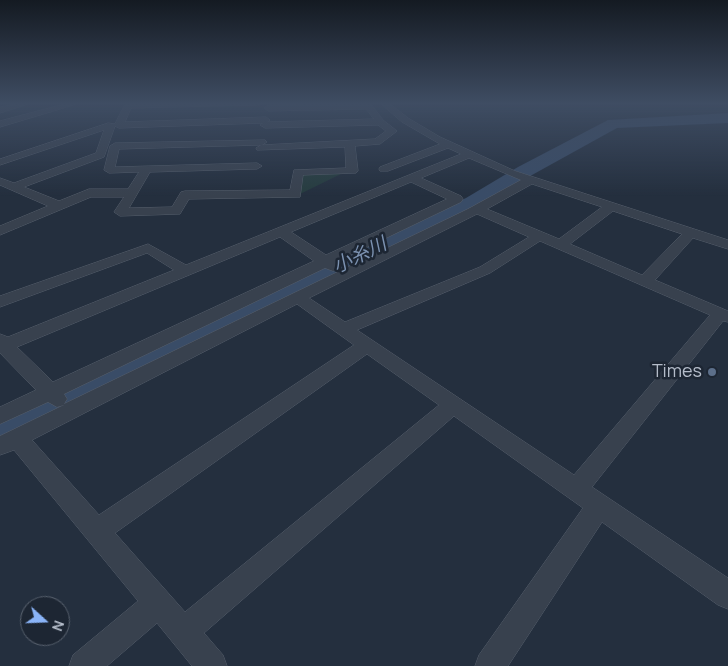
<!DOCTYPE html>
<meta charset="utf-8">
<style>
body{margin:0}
#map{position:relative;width:728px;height:666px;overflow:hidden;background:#242f3e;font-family:Manrope,sans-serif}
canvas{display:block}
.north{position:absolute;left:20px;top:596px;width:50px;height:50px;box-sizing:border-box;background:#1d2633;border:1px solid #59626f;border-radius:50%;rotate:110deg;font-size:14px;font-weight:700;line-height:20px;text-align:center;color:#b4bcc9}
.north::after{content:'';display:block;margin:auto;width:18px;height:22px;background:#8ab4f8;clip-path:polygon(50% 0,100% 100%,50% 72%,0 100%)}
</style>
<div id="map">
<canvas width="728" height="666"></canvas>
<div class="north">N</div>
</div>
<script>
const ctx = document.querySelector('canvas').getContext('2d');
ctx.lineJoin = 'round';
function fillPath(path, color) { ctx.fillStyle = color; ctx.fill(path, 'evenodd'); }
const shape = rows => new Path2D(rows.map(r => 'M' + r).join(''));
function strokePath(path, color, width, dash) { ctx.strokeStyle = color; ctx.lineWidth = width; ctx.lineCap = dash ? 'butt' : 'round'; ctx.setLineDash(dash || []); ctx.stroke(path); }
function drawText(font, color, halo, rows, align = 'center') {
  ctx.font = font + ' Manrope,"Noto Sans JP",sans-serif'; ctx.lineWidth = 5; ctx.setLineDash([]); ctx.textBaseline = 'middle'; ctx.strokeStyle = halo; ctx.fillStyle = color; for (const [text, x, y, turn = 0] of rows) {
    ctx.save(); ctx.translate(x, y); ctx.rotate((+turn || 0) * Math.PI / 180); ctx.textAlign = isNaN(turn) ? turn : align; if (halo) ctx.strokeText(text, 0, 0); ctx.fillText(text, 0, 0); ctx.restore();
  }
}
fillPath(shape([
 [343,173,298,195,299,174]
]), '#263c3f');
fillPath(shape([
 [728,113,728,123,617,128,532,175,480,206,13,442,0,446,0,414,466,198,518,167,608,120,728,113]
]), '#394c67');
const street = shape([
 [20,103,32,103,0,113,0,107,20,103],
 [68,103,80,103,0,127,0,121,68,103],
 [128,103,264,103,260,105,131,108,125,122,266,117,270,120,268,122,374,119,366,109,268,111,264,108,268,105,368,103,371,104,383,120,397,131,380,144,355,146,358,171,356,173,303,175,300,197,189,199,180,214,120,216,114,212,124,197,91,197,0,235,0,226,48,206,0,185,0,178,14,183,96,153,104,130,0,165,0,159,108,123,115,124,124,106,128,103],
 [263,123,260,125,265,128,378,125,386,131,375,139,262,145,267,142,265,140,115,143,110,146,104,170,109,173,139,172,128,189,89,189,59,201,24,187,104,157,115,126,119,128,263,123],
 [261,145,256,148,257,150,345,147,346,168,294,170,290,190,185,191,181,192,172,207,129,208,150,172,257,169,262,166,257,163,115,167,119,149,261,145],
 [380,103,389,103,408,118,440,137,515,171,728,240,728,249,693,238,655,280,728,311,728,322,723,321,592,487,728,578,728,609,718,605,602,522,508,666,475,666,479,655,583,508,454,416,204,633,223,655,227,666,192,666,157,623,107,666,69,666,73,655,138,601,14,450,0,455,0,436,64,405,57,407,48,402,0,424,0,407,36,390,0,353,0,334,8,337,174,270,147,253,0,307,0,296,148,244,186,265,461,154,448,148,388,171,380,171,379,169,380,167,440,144,402,122,380,103],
 [469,158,521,180,468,209,64,404,67,399,64,394,325,268,333,271,338,270,340,267,336,262,461,202,463,199,461,196,421,178,469,158],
 [411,182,447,199,326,255,291,232,411,182],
 [532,184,602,207,559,239,487,209,532,184],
 [613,211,682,234,642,275,570,244,613,211],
 [477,214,529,237,480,267,345,322,309,298,477,214],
 [280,237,314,261,53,382,17,347,280,237],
 [540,241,710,315,574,475,357,330,490,273,540,241],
 [297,304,354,345,99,515,32,440,297,304],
 [367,354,439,405,185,612,115,533,367,354]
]);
strokePath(street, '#565f6c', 1);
fillPath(street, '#38414e');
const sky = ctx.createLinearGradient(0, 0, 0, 196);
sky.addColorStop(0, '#141a22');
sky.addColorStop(0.53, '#3f4d63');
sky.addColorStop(1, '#3f4d6300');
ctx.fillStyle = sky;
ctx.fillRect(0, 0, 728, 196);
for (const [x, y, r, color] of [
 [712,372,5,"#5c6f8a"]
]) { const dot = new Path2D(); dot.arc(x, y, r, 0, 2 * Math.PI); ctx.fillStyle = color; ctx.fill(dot); strokePath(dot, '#1d2633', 2); }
drawText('18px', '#b4bcc9', '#1d2633', [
 ["Times",702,372]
], 'right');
drawText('italic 19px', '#7c92b1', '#1d2633', [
 ["小糸川",360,256,-26]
]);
</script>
